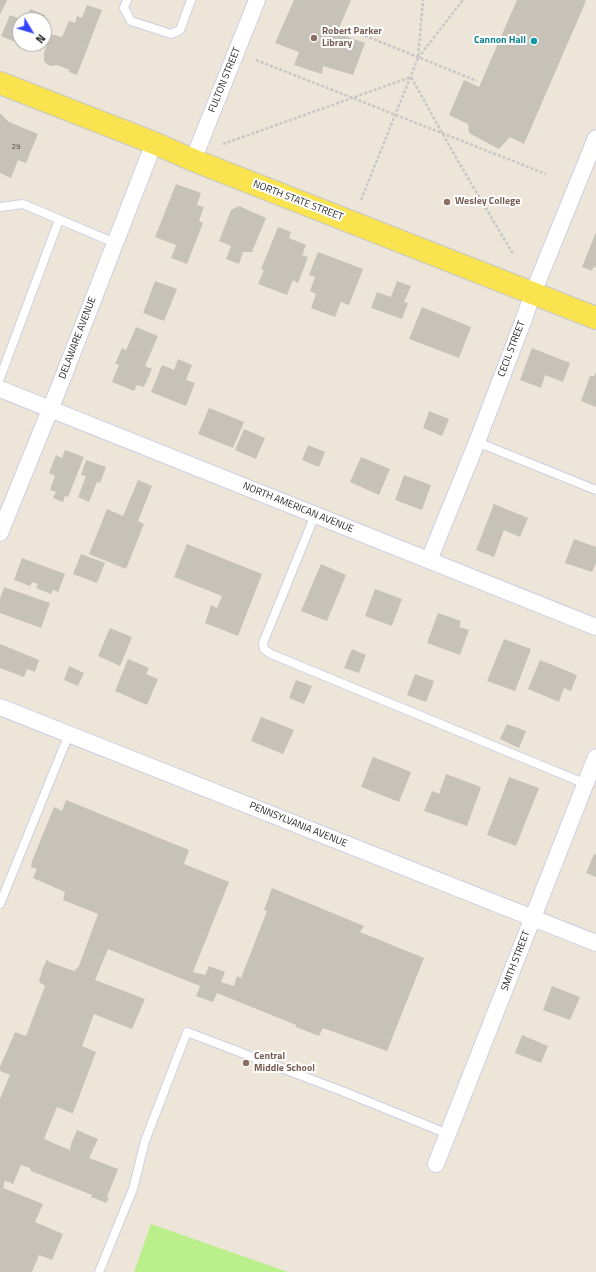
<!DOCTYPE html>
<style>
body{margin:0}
#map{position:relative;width:596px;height:1272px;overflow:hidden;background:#ece5d8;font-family:"Titillium Web",sans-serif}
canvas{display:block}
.north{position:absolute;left:12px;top:12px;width:40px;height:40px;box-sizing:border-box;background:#fff;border:1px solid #a9a9a9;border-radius:50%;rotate:128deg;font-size:11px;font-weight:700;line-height:16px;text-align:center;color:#282828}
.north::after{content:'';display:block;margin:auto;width:14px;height:18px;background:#3243ff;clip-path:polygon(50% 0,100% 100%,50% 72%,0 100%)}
</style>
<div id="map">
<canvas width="596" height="1272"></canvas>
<div class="north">N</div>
</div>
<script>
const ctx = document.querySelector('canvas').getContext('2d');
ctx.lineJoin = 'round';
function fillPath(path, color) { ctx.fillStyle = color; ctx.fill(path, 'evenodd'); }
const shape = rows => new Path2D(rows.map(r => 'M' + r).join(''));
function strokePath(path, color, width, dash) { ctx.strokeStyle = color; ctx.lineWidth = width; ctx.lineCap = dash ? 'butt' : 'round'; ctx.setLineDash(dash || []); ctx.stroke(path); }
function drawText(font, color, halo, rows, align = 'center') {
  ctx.font = font + ' "Titillium Web",sans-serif'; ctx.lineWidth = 4; ctx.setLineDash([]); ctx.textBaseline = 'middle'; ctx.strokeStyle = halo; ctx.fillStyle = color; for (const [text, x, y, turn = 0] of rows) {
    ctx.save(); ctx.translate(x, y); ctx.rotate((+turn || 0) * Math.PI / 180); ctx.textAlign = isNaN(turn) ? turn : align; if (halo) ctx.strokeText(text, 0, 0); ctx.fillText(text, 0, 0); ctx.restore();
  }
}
fillPath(shape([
 [151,1224,288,1272,134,1272]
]), '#baef8b');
fillPath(shape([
 [0,0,7,0,0,15],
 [294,0,351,0,337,33,365,43,353,75,323,66,322,74,294,65,299,52,275,43],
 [517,0,584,0,586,1,524,144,510,137,499,149,469,133,468,124,449,115,464,80,479,87],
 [87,5,102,10,77,75,69,72,70,70,57,65,53,66,48,65,44,61,44,53,51,34,62,37,69,21,75,23,77,16,82,18],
 [30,9,45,15,43,20,25,20],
 [10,15,20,19,20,44,1,36],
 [44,22,48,23,44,33],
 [20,44,39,44,37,51],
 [0,113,9,122,38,134,26,163,18,160,11,178,0,173],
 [176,184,201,193,197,205,204,207,199,221,203,223,187,264,171,258,176,245,155,237],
 [239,206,266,218,252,252,243,252,239,264,226,259,231,246,219,241,231,210],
 [278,227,291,232,289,238,306,245,302,255,308,257,298,283,293,280,287,295,258,284,264,270,261,269],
 [596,232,596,268,593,267,592,271,582,267],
 [318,252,363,269,349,305,341,302,335,317,311,308,316,294,310,291,315,277,309,275],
 [155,281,177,289,164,321,143,313],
 [397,281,411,286,404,302,408,303,402,319,371,308,377,292,391,297],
 [422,307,471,327,459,358,409,339],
 [136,327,158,336,145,366,152,369,144,387,137,385,134,391,112,382,119,365,115,364,122,348,126,350],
 [532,348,570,363,563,382,545,375,541,388,520,380],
 [178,359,192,365,186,380,195,383,186,406,151,392,162,365,174,370],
 [596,372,596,407,581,401,590,376,594,376],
 [209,408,244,422,233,448,198,434],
 [429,411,449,419,442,436,423,428],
 [244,429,265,438,256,459,235,450],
 [308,445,325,452,319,467,302,460],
 [65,450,84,457,68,497,65,496,63,502,53,498,56,492,50,490,55,476,49,473,56,455,62,458],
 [361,457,390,469,379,495,350,482],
 [86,460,106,467,100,483,97,482,89,502,78,497,86,476,81,475],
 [404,475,431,485,422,510,395,500],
 [138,480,152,486,138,521,144,524,126,569,89,554,107,509,123,516],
 [494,504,528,518,520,537,504,530,494,557,476,550],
 [574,539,596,547,596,563,592,572,565,563],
 [187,544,262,574,238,636,205,623,211,605,217,608,222,596,174,577],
 [81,554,105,563,97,583,73,574],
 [22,558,65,574,58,592,53,590,51,594,36,588,38,584,32,582,30,586,14,580],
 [321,564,346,575,327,621,301,611],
 [4,587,50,603,41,628,0,613,0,599],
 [375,589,402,599,392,626,365,616],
 [438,613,461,621,459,627,469,630,460,655,427,643],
 [110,628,132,637,120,666,98,656],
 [504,639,531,649,515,691,487,681],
 [0,644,39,660,35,672,27,669,24,677,0,668],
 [352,649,366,655,359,673,344,668],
 [128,659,149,668,146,674,158,679,147,705,115,691],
 [540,660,577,675,571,691,564,688,559,702,528,689],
 [69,666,84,673,78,686,64,680],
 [415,674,434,681,426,702,407,695],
 [296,680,312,686,304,704,289,698],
 [261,717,294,730,283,754,251,741],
 [507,724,526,731,519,748,500,739],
 [373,757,411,772,399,802,361,787],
 [446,774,481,787,467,826,424,811,432,791,439,794],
 [509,777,539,788,516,846,487,835],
 [66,800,189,850,184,864,229,882,193,972,205,975,209,966,225,972,221,982,234,986,237,976,241,978,267,911,264,910,272,888,364,926,360,932,424,958,387,1051,323,1028,319,1036,296,1027,296,1025,217,993,213,1002,196,996,200,986,108,949,95,980,145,999,132,1029,94,1014,82,1046,96,1052,73,1113,71,1113,57,1107,44,1139,70,1150,71,1144,77,1130,98,1139,89,1158,118,1169,107,1197,109,1198,106,1203,94,1198,91,1198,92,1195,31,1171,30,1168,21,1165,13,1184,12,1184,10,1182,7,1182,5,1180,3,1188,43,1204,35,1222,63,1234,52,1260,39,1255,32,1272,0,1272,0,1099,10,1075,0,1071,0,1067,15,1032,26,1036,45,986,39,982,42,970,47,959,49,962,74,971,79,966,98,914,63,900,65,892,33,878,37,869,31,867,32,861,54,807,62,811],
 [594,854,596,855,596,877,586,873],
 [552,986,580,997,570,1020,543,1010],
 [522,1035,548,1046,541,1063,515,1053]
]), '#c7c2b8');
const lane = shape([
 [127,0,124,8,131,21,171,34,180,30,191,0],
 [0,207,23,204,115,243],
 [0,378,59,220],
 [477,442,596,490],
 [315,515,263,643,264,649,271,654,586,784],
 [0,904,69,734],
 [99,1272,133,1189,145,1141,187,1032,347,1093,448,1134]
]);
const street = shape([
 [193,160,257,0],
 [0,389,596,627],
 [0,533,58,390,154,143],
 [429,560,477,442,522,324,533,293,596,138],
 [0,707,596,943],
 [436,1164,596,757]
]);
const primary = shape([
 [0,83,154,143,193,160,596,318]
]);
strokePath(lane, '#cdcfe2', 10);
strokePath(street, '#cdcfe2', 18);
strokePath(primary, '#c7c7c7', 24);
strokePath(shape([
 [351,30,477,81],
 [418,58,463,0],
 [256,60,546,174],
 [223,144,411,77,455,156,513,254],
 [361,200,418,58,423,0]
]), '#c7c7c7', 2.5, [3, 2]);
strokePath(lane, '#fff', 8);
strokePath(street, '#fff', 16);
strokePath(primary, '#f9e34f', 22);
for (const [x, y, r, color] of [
 [314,38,4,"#8d6e63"],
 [534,41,4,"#0f9aa8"],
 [447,202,4,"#8d6e63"],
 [246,1063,4,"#8d6e63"]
]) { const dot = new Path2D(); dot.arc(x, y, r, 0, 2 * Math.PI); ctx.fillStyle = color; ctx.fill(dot); strokePath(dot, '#fff', 1.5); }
drawText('8px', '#504e4c', null, [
 ["29",16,147]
]);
drawText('bold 10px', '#785e54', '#fff', [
 ["Robert Parker",322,32],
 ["Library",322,44],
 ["Wesley College",455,202],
 ["Central",254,1057],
 ["Middle School",254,1069]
], 'left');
drawText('bold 10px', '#0d838f', '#fff', [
 ["Cannon Hall",526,41]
], 'right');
drawText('10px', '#282828', '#fff', [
 ["FULTON STREET",225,80,-68],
 ["NORTH STATE STREET",298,201,21],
 ["DELAWARE AVENUE",78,338,-69],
 ["CECIL STREET",512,349,-69],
 ["NORTH AMERICAN AVENUE",298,508,22],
 ["PENNSYLVANIA AVENUE",298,825,22],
 ["SMITH STREET",516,961,-69]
]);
</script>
